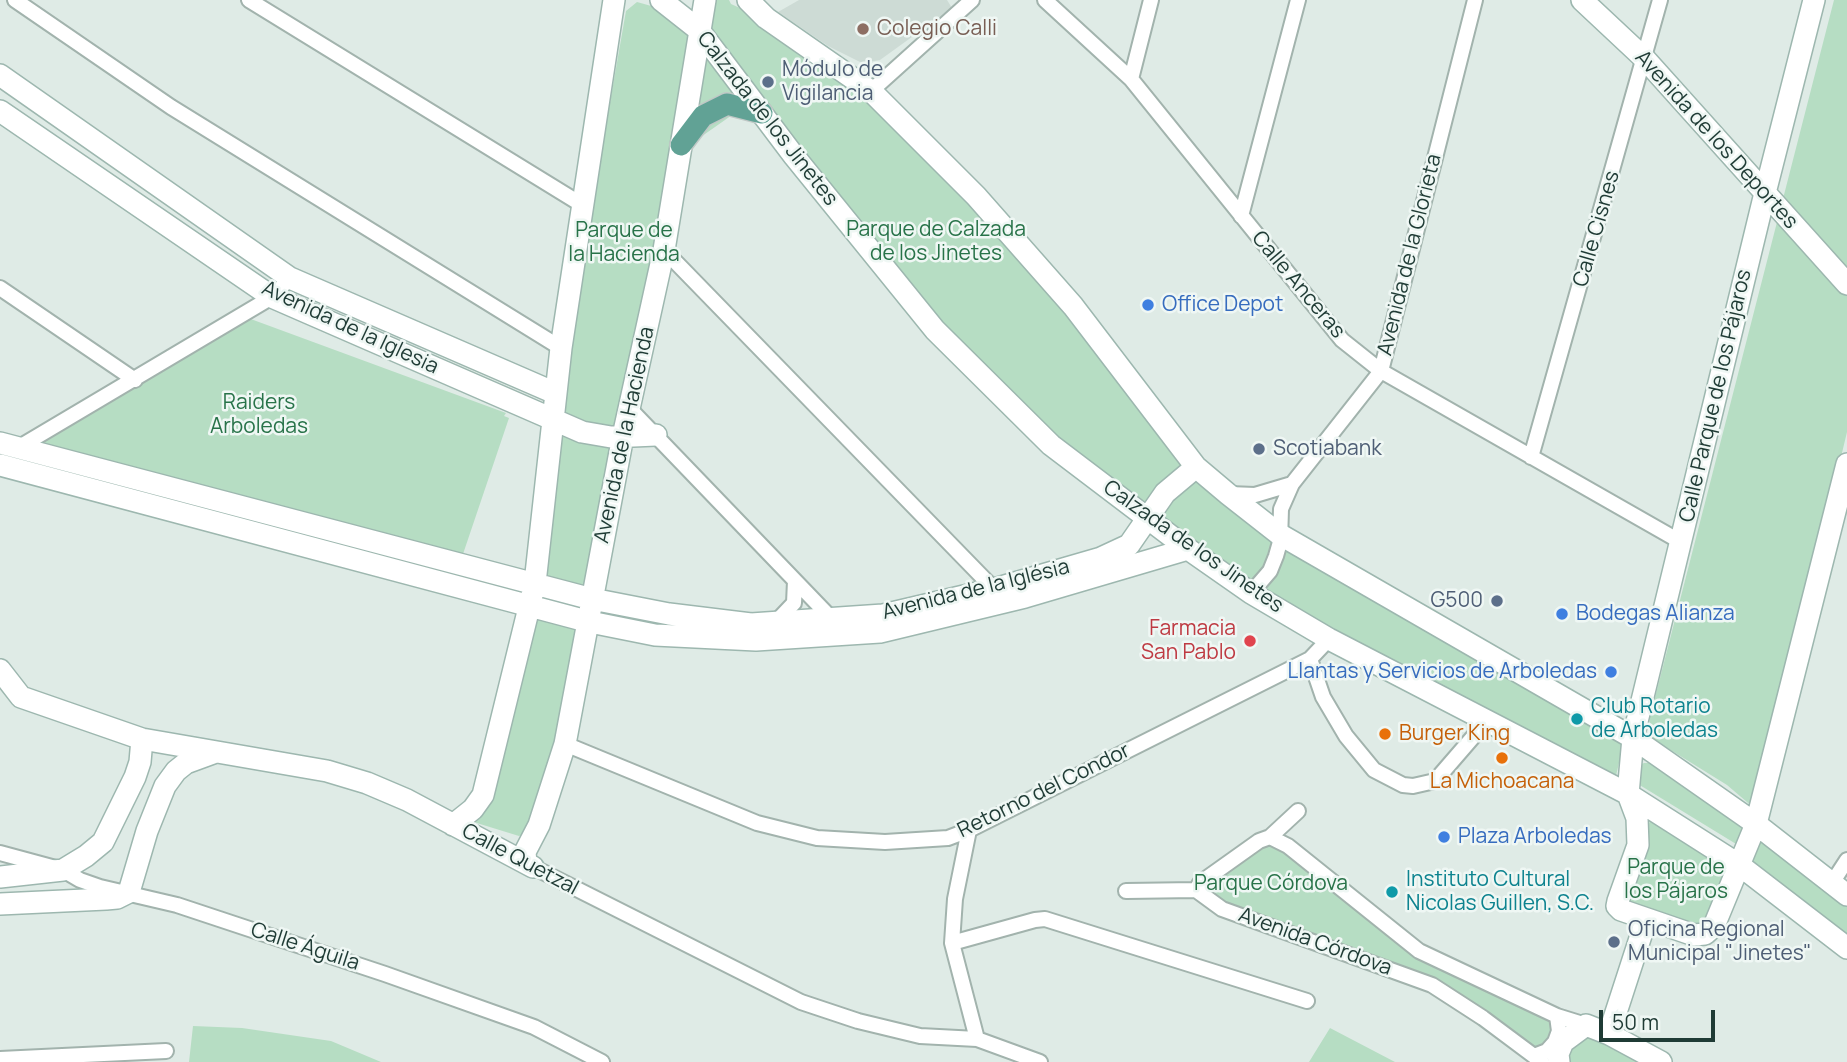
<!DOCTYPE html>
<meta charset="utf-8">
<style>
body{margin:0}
#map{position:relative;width:1847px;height:1062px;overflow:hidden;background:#dfebe6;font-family:Manrope,sans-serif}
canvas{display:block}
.scale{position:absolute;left:1599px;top:1010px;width:116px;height:32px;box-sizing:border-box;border:4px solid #1f3b35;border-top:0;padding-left:9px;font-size:21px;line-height:24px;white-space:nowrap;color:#1f3b35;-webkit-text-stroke:5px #eff7f4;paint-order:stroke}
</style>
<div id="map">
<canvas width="1847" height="1062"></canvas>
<div class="scale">50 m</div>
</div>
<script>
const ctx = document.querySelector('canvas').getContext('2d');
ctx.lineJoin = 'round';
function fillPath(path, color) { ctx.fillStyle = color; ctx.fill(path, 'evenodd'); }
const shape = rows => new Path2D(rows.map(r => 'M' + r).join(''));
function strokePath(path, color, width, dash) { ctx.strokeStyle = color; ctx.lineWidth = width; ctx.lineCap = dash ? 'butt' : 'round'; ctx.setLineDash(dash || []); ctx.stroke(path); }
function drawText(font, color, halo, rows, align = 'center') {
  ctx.font = font + ' Manrope,sans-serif'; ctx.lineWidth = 5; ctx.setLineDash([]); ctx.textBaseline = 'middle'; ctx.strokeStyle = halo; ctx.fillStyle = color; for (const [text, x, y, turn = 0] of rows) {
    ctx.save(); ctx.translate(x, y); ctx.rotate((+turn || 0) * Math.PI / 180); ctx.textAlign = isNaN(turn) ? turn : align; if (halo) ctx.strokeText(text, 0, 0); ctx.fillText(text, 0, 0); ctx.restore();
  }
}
fillPath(shape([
 [799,0,947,0,952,8,880,60,862,63,828,46,778,12]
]), '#cddbd5');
fillPath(shape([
 [705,0,729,0,731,4,764,19,870,93,974,197,1194,470,1627,741,1622,750,1615,780,1330,637,1052,444,761,127,735,113,685,148],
 [1834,0,1847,0,1847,432,1764,778,1754,808,1727,785,1648,736,1650,717],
 [637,2,662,9,696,31,621,434,555,417,626,11],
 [248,318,506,413,504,416,509,418,463,554,28,449],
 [553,421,619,440,590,596,537,582],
 [533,612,586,625,562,743,526,834,519,836,467,820],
 [1644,763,1652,763,1752,829,1741,847,1638,784,1640,765],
 [1651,818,1732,867,1703,930,1619,905],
 [1759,830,1847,896,1847,944,1746,865],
 [1270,838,1418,951,1556,1017,1557,1031,1534,1054,1433,984,1223,909,1202,884],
 [193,1026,242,1028,331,1041,381,1062,189,1062],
 [1330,1028,1395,1062,1309,1062],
 [1587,1028,1656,1062,1565,1062,1567,1044]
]), '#b6ddc3');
const street = shape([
 [15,0,171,107,561,348],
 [249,0,584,206],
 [1045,0,1131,79,1342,340,1381,371,1681,542],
 [1131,79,1151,0],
 [871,91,972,0],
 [1241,216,1298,0],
 [664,250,994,589],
 [0,288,135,380],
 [630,409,831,618],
 [16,449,272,297,290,278],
 [1531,457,1660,0],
 [1229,494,1255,495,1292,484],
 [1251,593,1270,571,1276,556,1280,542,1281,509,1292,484,1381,371,1475,0],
 [776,622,794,603,795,581],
 [1310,659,1323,697,1346,736,1374,770,1403,785,1413,786,1435,781,1486,722],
 [565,744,757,823,817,838,885,842,948,838,969,830,1310,659,1329,639],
 [969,830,955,899,952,943,977,1039],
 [1270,837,1288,846,1419,951,1557,1016,1586,1025],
 [0,853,63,870,80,880,100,887,177,905,385,974,534,1027,602,1062],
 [533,867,801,1002,858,1021,920,1036,977,1039,1040,1062],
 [1832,883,1847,860],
 [1196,890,1222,909,1432,985,1483,1018,1542,1062],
 [1196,890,1200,883,1259,841,1270,837,1298,811],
 [1126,891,1196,890],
 [952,943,1035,920,1045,919,1307,1001],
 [1534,1056,1547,1051,1555,1042,1559,1031,1557,1016],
 [0,1059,166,1051]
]);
const secondary = shape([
 [661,0,699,30,794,156,935,330,1051,445,1188,549,1251,593,1329,639,1628,794,1738,864,1847,948],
 [748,0,766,18,871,91,976,196,1073,306,1196,467,1228,494,1279,534,1633,738,1756,824,1847,895],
 [1582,0,1645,59,1847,284],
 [1814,0,1765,193,1633,738,1628,794,1637,818,1638,845,1618,901,1617,906,1621,910,1694,935,1705,934,1714,926,1756,824,1847,464],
 [0,75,290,278,555,393],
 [0,111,272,297,582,432,611,437,656,435],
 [0,443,592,599,669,614,751,624,883,615,994,589,1101,558,1129,545,1165,493,1196,467],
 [0,465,590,622,655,635,756,640,880,632,1025,597,1188,549],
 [0,670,21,697,142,739,327,771,367,783,407,800,533,867],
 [453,825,473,809,483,795,535,583,561,348,614,0],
 [526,863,525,852,539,825,565,744,623,436,664,250,705,0],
 [0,877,63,870,86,856,103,842,135,777,140,762,142,739],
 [0,904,106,899,117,898,129,892,147,831,165,786,176,771,186,763,216,752],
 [1609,1034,1646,920],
 [1559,1062,1558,1054,1563,1042,1586,1025,1609,1034,1661,1062]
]);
const primary = shape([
 [681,145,703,116,727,104,762,113]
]);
strokePath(street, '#a2b3ad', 18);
strokePath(secondary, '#9db7af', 24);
strokePath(primary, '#c0c8c6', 24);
strokePath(street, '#fff', 14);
strokePath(secondary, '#fff', 21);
strokePath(primary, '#61a295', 21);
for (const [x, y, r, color] of [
 [863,29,7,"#8d6e63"],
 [768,82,7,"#5c6f8a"],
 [1148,305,7,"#3f7fe0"],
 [1259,449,7,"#5c6f8a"],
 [1497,601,7,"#5c6f8a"],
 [1562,614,7,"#3f7fe0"],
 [1250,641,7,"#e0444e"],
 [1611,672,7,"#3f7fe0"],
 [1577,719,7,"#0f9aa8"],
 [1385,734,7,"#e8710a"],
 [1502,758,7,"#e8710a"],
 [1444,837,7,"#3f7fe0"],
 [1392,892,7,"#0f9aa8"],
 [1614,942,7,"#5c6f8a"]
]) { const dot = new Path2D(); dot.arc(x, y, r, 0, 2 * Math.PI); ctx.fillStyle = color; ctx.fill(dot); strokePath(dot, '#eff7f4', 2.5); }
drawText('21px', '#785e54', '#eff7f4', [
 ["Colegio Calli",877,29]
], 'left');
drawText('21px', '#4e5e75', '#eff7f4', [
 ["Módulo de",782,70],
 ["Vigilancia",782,94],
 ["Scotiabank",1273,449],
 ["G500",1483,601,"right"],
 ["Oficina Regional",1628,930],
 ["Municipal \"Jinetes\"",1628,954]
], 'left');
drawText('21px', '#1f3b35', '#eff7f4', [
 ["Calzada de los Jinetes",767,119,52],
 ["Avenida de los Deportes",1716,140,48],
 ["Calle Cisnes",1597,229,-74],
 ["Avenida de la Glorieta",1410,255,-76],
 ["Calle Anceras",1298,285,50],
 ["Avenida de la Iglesia",350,328,25],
 ["Calle Parque de los Pájaros",1716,396,-77],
 ["Avenida de la Hacienda",625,435,-78],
 ["Calzada de los Jinetes",1193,547,35],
 ["Avenida de la Iglésia",976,590,-14],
 ["Retorno del Condor",1044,791,-26],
 ["Calle Quetzal",520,860,28],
 ["Avenida Córdova",1315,942,20],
 ["Calle Águila",305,947,18]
]);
drawText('21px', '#287349', '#eff7f4', [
 ["Parque de Calzada",936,230],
 ["de los Jinetes",936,254],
 ["Parque de",624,231],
 ["la Hacienda",624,255],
 ["Raiders",259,403],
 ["Arboledas",259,427],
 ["Parque de",1676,868],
 ["los Pájaros",1676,892],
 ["Parque Córdova",1271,884]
]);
drawText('21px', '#366cbe', '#eff7f4', [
 ["Office Depot",1162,305],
 ["Bodegas Alianza",1576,614],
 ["Llantas y Servicios de Arboledas",1597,672,"right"],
 ["Plaza Arboledas",1458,837]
], 'left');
drawText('21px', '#be3a42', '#eff7f4', [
 ["Farmacia",1236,629],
 ["San Pablo",1236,653]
], 'right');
drawText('21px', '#0d838f', '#eff7f4', [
 ["Club Rotario",1591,707],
 ["de Arboledas",1591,731],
 ["Instituto Cultural",1406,880],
 ["Nicolas Guillen, S.C.",1406,904]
], 'left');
drawText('21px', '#c56008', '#eff7f4', [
 ["Burger King",1399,734],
 ["La Michoacana",1502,782,"center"]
], 'left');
</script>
